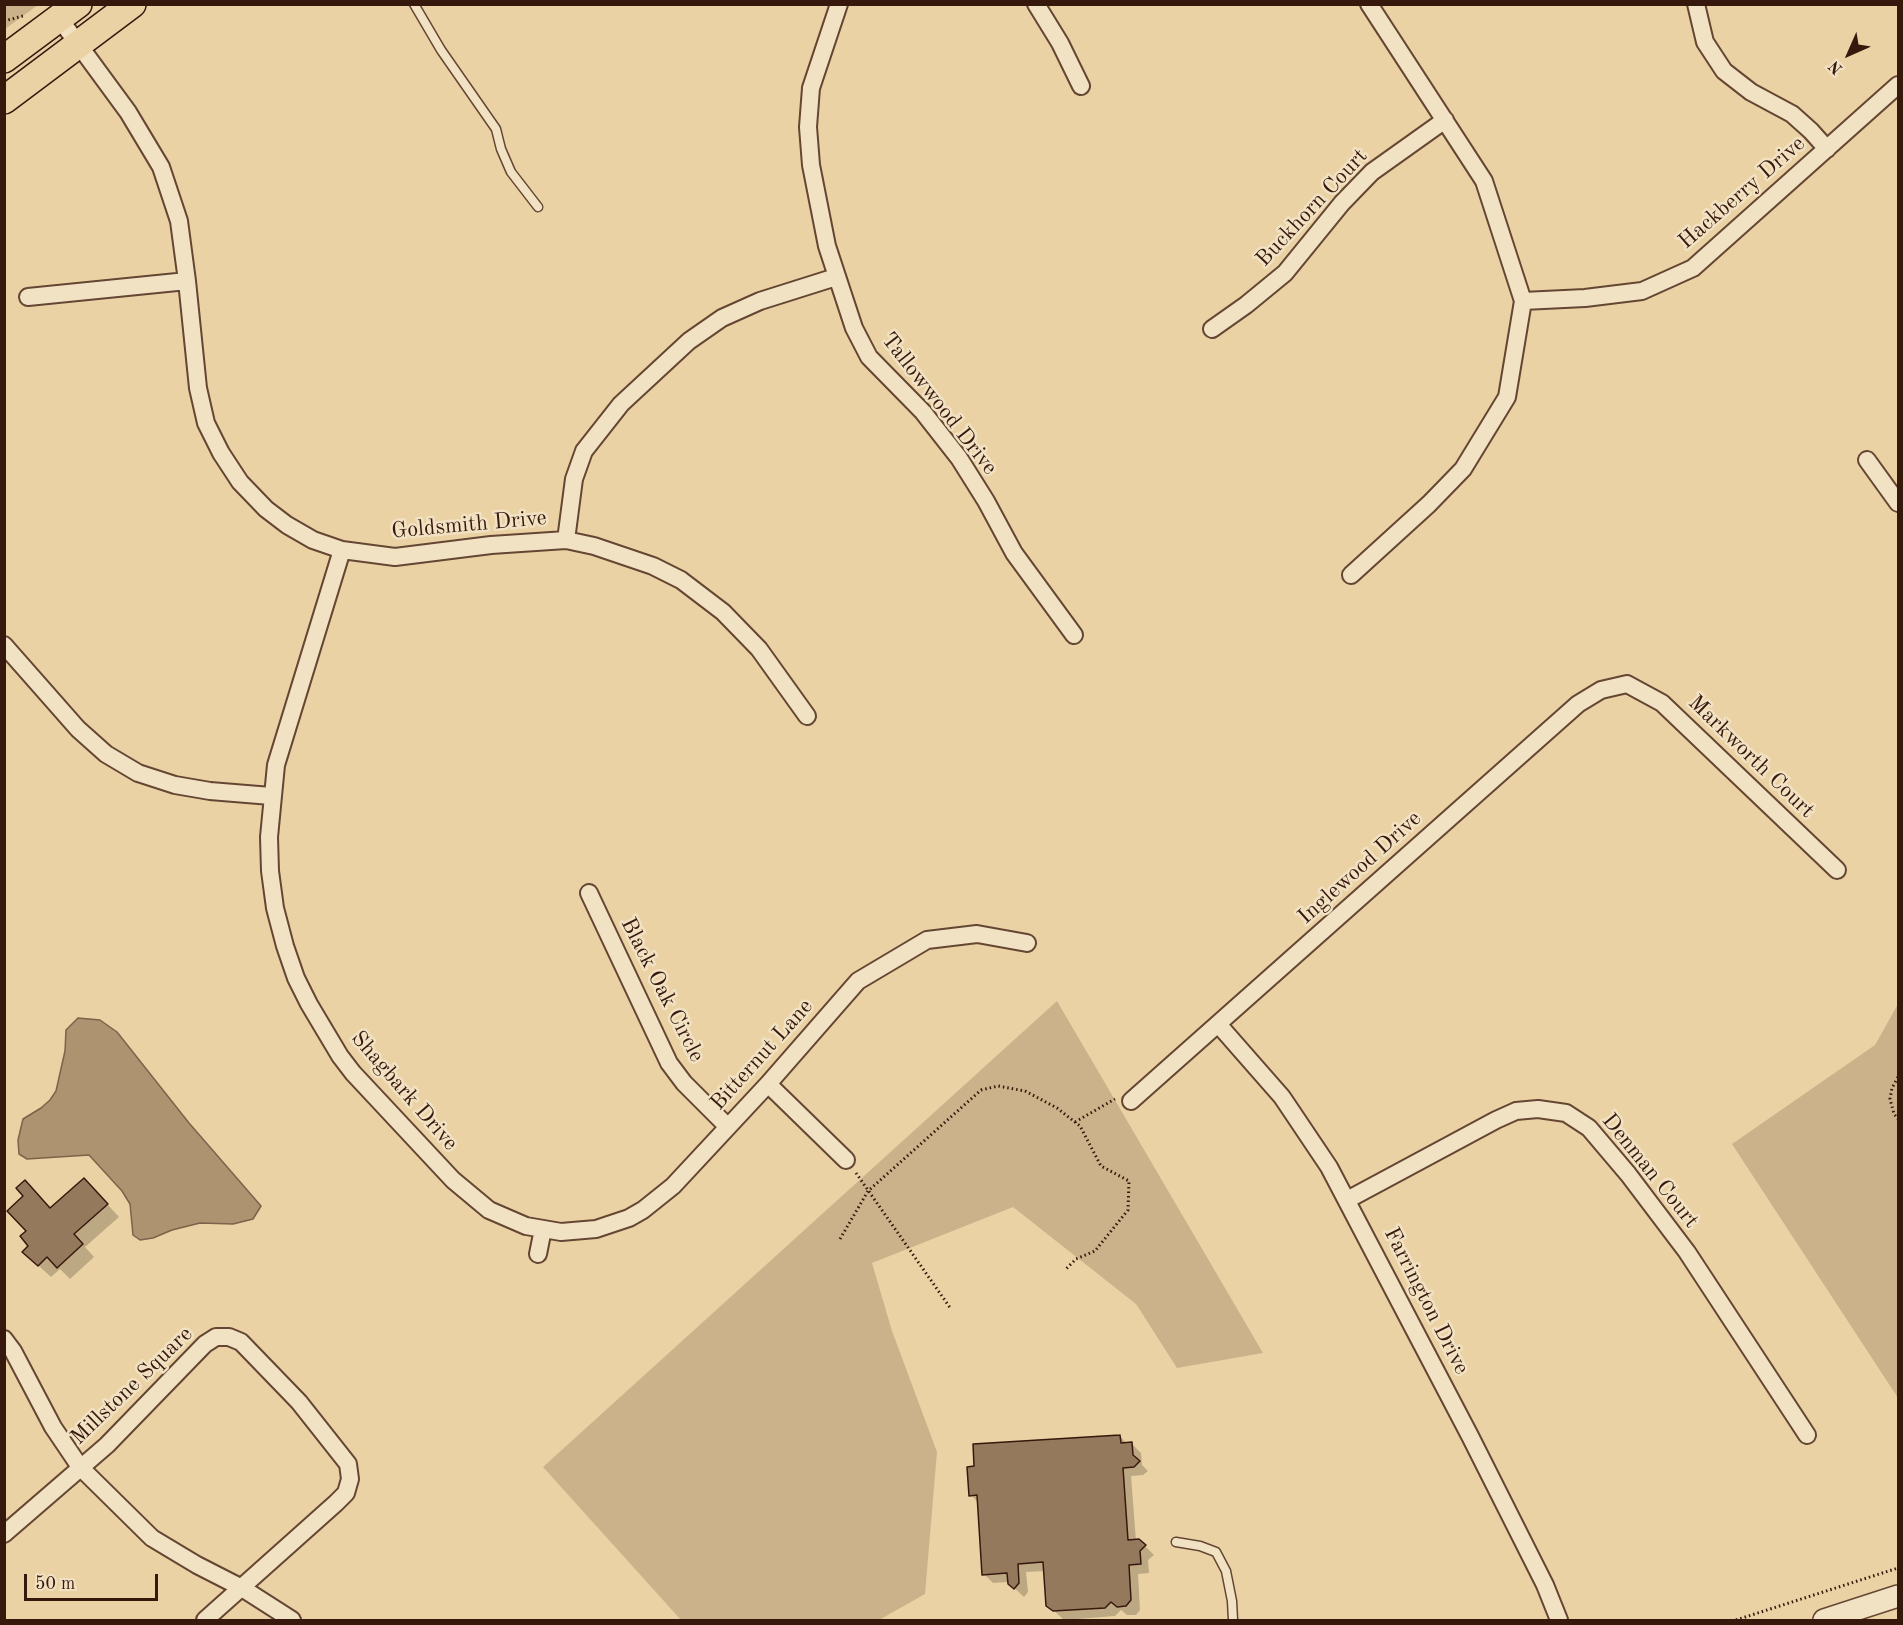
<!DOCTYPE html>
<style>
body{margin:0}
#map{position:relative;width:1903px;height:1625px;overflow:hidden;background:#ebd2a4;font-family:"Old Standard TT",serif}
canvas{display:block}
.frame{position:absolute;inset:0;border:6px solid #37180d;pointer-events:none}
.north{position:absolute;left:1819px;top:24px;width:60px;height:60px;-webkit-text-stroke:4px #f2e2c4;paint-order:stroke;rotate:225deg;font-size:16px;font-weight:700;line-height:24px;text-align:center;color:#37180d}
.north::after{content:'';display:block;margin:auto;width:21px;height:27px;background:#37180d;clip-path:polygon(50% 0,100% 100%,50% 72%,0 100%)}
.scale{position:absolute;left:24px;top:1574px;width:134px;height:27px;box-sizing:border-box;border:3px solid #37180d;border-top:0;padding-left:8px;font-size:18px;line-height:21px;white-space:nowrap;color:#37180d;-webkit-text-stroke:4px #f2e2c4;paint-order:stroke}
</style>
<div id="map">
<canvas width="1903" height="1625"></canvas>
<div class="frame"></div>
<div class="north">N</div>
<div class="scale">50 m</div>
</div>
<script>
const ctx = document.querySelector('canvas').getContext('2d');
ctx.lineJoin = 'round';
function fillPath(path, color) { ctx.fillStyle = color; ctx.fill(path, 'evenodd'); }
const shape = rows => new Path2D(rows.map(r => 'M' + r).join(''));
function strokePath(path, color, width, dash) { ctx.strokeStyle = color; ctx.lineWidth = width; ctx.lineCap = dash ? 'butt' : 'round'; ctx.setLineDash(dash || []); ctx.stroke(path); }
function drawText(font, color, halo, rows, align = 'center') {
  ctx.font = font + ' "Old Standard TT",serif'; ctx.lineWidth = 5; ctx.setLineDash([]); ctx.textBaseline = 'middle'; ctx.strokeStyle = halo; ctx.fillStyle = color; for (const [text, x, y, turn = 0] of rows) {
    ctx.save(); ctx.translate(x, y); ctx.rotate((+turn || 0) * Math.PI / 180); ctx.textAlign = isNaN(turn) ? turn : align; if (halo) ctx.strokeText(text, 0, 0); ctx.fillText(text, 0, 0); ctx.restore();
  }
}
fillPath(shape([
 [5,4,38,4,38,5,5,29],
 [1057,1001,1263,1353,1177,1368,1136,1304,1013,1207,872,1263,892,1331,937,1452,925,1594,879,1620,681,1620,543,1467],
 [1898,1004,1898,1398,1732,1144,1875,1045]
]), '#ccb28a');
const water = shape([
 [78,1018,100,1020,117,1032,189,1123,261,1206,253,1219,233,1224,200,1223,172,1230,153,1238,140,1240,133,1235,130,1204,122,1191,89,1155,27,1159,19,1154,18,1140,23,1119,41,1108,50,1100,56,1091,65,1051,66,1030,78,1018]
]);
fillPath(water, '#ae9371');
strokePath(water, '#7e6249', 1.5);
fillPath(shape([
 [96,1192,119,1217,85,1247,94,1257,70,1279,60,1269,51,1277,28,1256,30,1246,51,1210],
 [1120,1436,1127,1444,1132,1444,1141,1453,1142,1465,1148,1471,1143,1475,1131,1476,1136,1541,1145,1546,1154,1555,1148,1560,1149,1573,1138,1574,1140,1610,1136,1615,1127,1615,1121,1610,1115,1616,1064,1620,1048,1605,1045,1571,1026,1572,1028,1592,1024,1597,1008,1582,993,1583,984,1574,979,1503,971,1495]
]), '#0003');
const building = shape([
 [84,1178,108,1204,74,1234,83,1244,57,1268,47,1257,38,1266,22,1252,28,1246,20,1236,26,1231,7,1211,23,1196,16,1188,25,1180,50,1208,84,1178],
 [1120,1435,1121,1443,1132,1442,1133,1455,1140,1461,1134,1467,1123,1468,1128,1540,1139,1539,1146,1545,1140,1551,1141,1564,1129,1565,1131,1600,1126,1606,1117,1607,1111,1602,1105,1608,1053,1611,1046,1606,1043,1562,1018,1564,1019,1583,1014,1589,1008,1584,1007,1573,982,1575,977,1495,969,1496,967,1467,974,1466,973,1444,1120,1435]
]);
fillPath(building, '#95795c');
strokePath(building, '#37180d', 1.5);
const service = shape([
 [414,4,441,50,496,129,501,149,511,172,538,207],
 [1176,1542,1200,1546,1216,1552,1226,1571,1232,1601,1233,1620]
]);
const minor = shape([
 [839,4,811,88,808,127,811,165,827,246,854,328,869,357,923,412,959,458,986,501,1014,553,1074,635],
 [1036,4,1060,43,1081,86],
 [1696,4,1705,42,1724,71,1751,92,1792,114,1811,131,1827,149],
 [59,18,128,112,161,167,179,221,187,281,198,388,206,423,221,453,240,482,266,509,287,525,313,540,342,550,395,557,491,545,566,540,594,546,653,566,681,580,723,612,759,649,807,716],
 [28,297,187,281],
 [1523,301,1585,298,1642,291,1693,268,1898,85],
 [1212,329,1246,305,1285,273,1342,203,1372,172,1445,120],
 [1867,460,1898,503],
 [566,540,574,479,584,451,621,404,689,341,722,318,760,301,836,277],
 [342,550,276,765,269,837,270,871,275,908,285,946,296,978,309,1004,340,1056,353,1073,453,1180,489,1210,526,1226,561,1232,596,1229,629,1218,643,1210,673,1186,768,1084,858,981,927,940,977,934,1027,943],
 [1351,575,1429,504,1463,469,1507,397,1523,301,1484,181,1369,4],
 [4,645,78,729,106,754,138,773,175,785,210,791,271,796],
 [589,893,669,1063,684,1083,728,1127],
 [1218,1024,1282,1097,1329,1167,1470,1436,1545,1585,1559,1620],
 [768,1084,846,1160],
 [1131,1101,1578,704,1601,690,1627,684,1662,703,1837,870],
 [1347,1200,1496,1120,1516,1111,1538,1109,1566,1113,1589,1128,1628,1174,1687,1252,1807,1435],
 [538,1254,543,1229],
 [4,1339,13,1351,53,1427,80,1467,152,1538,197,1565,242,1588,292,1620],
 [4,1534,107,1445,205,1344,216,1337,229,1337,241,1342,299,1402,348,1464,350,1479,346,1493,336,1503,205,1620]
]);
const tertiary = shape([
 [1824,1620,1898,1596]
]);
const primary = shape([
 [4,59,78,4],
 [4,100,132,4]
]);
strokePath(service, '#644633', 11);
strokePath(minor, '#644633', 20);
strokePath(tertiary, '#644633', 24);
strokePath(primary, '#37180d', 30);
strokePath(shape([
 [4,21,23,16],
 [1898,1077,1892,1088,1890,1099,1894,1114,1898,1119],
 [1075,1122,1115,1099],
 [856,1173,951,1309],
 [840,1239,868,1191,981,1090,998,1086,1025,1091,1057,1108,1080,1126,1101,1166,1129,1181,1128,1210,1095,1251,1076,1259,1066,1269],
 [1736,1620,1898,1568]
]), '#37180d', 3, [1.5, 3]);
strokePath(service, '#f2e2c4', 8);
strokePath(minor, '#f2e2c4', 16);
strokePath(tertiary, '#f2e2c4', 21);
strokePath(primary, '#ebd2a4', 27);
drawText('22px', '#37180d', '#f2e2c4', [
 ["Hackberry Drive",1742,193,-41],
 ["Buckhorn Court",1312,208,-47],
 ["Tallowwood Drive",939,404,52],
 ["Goldsmith Drive",469,525,-5],
 ["Markworth Court",1751,757,44],
 ["Inglewood Drive",1360,868,-42],
 ["Black Oak Circle",662,990,63],
 ["Bitternut Lane",762,1055,-48],
 ["Shagbark Drive",404,1091,49],
 ["Denman Court",1650,1171,51],
 ["Farrington Drive",1426,1301,63],
 ["Millstone Square",132,1386,-44]
]);
</script>
